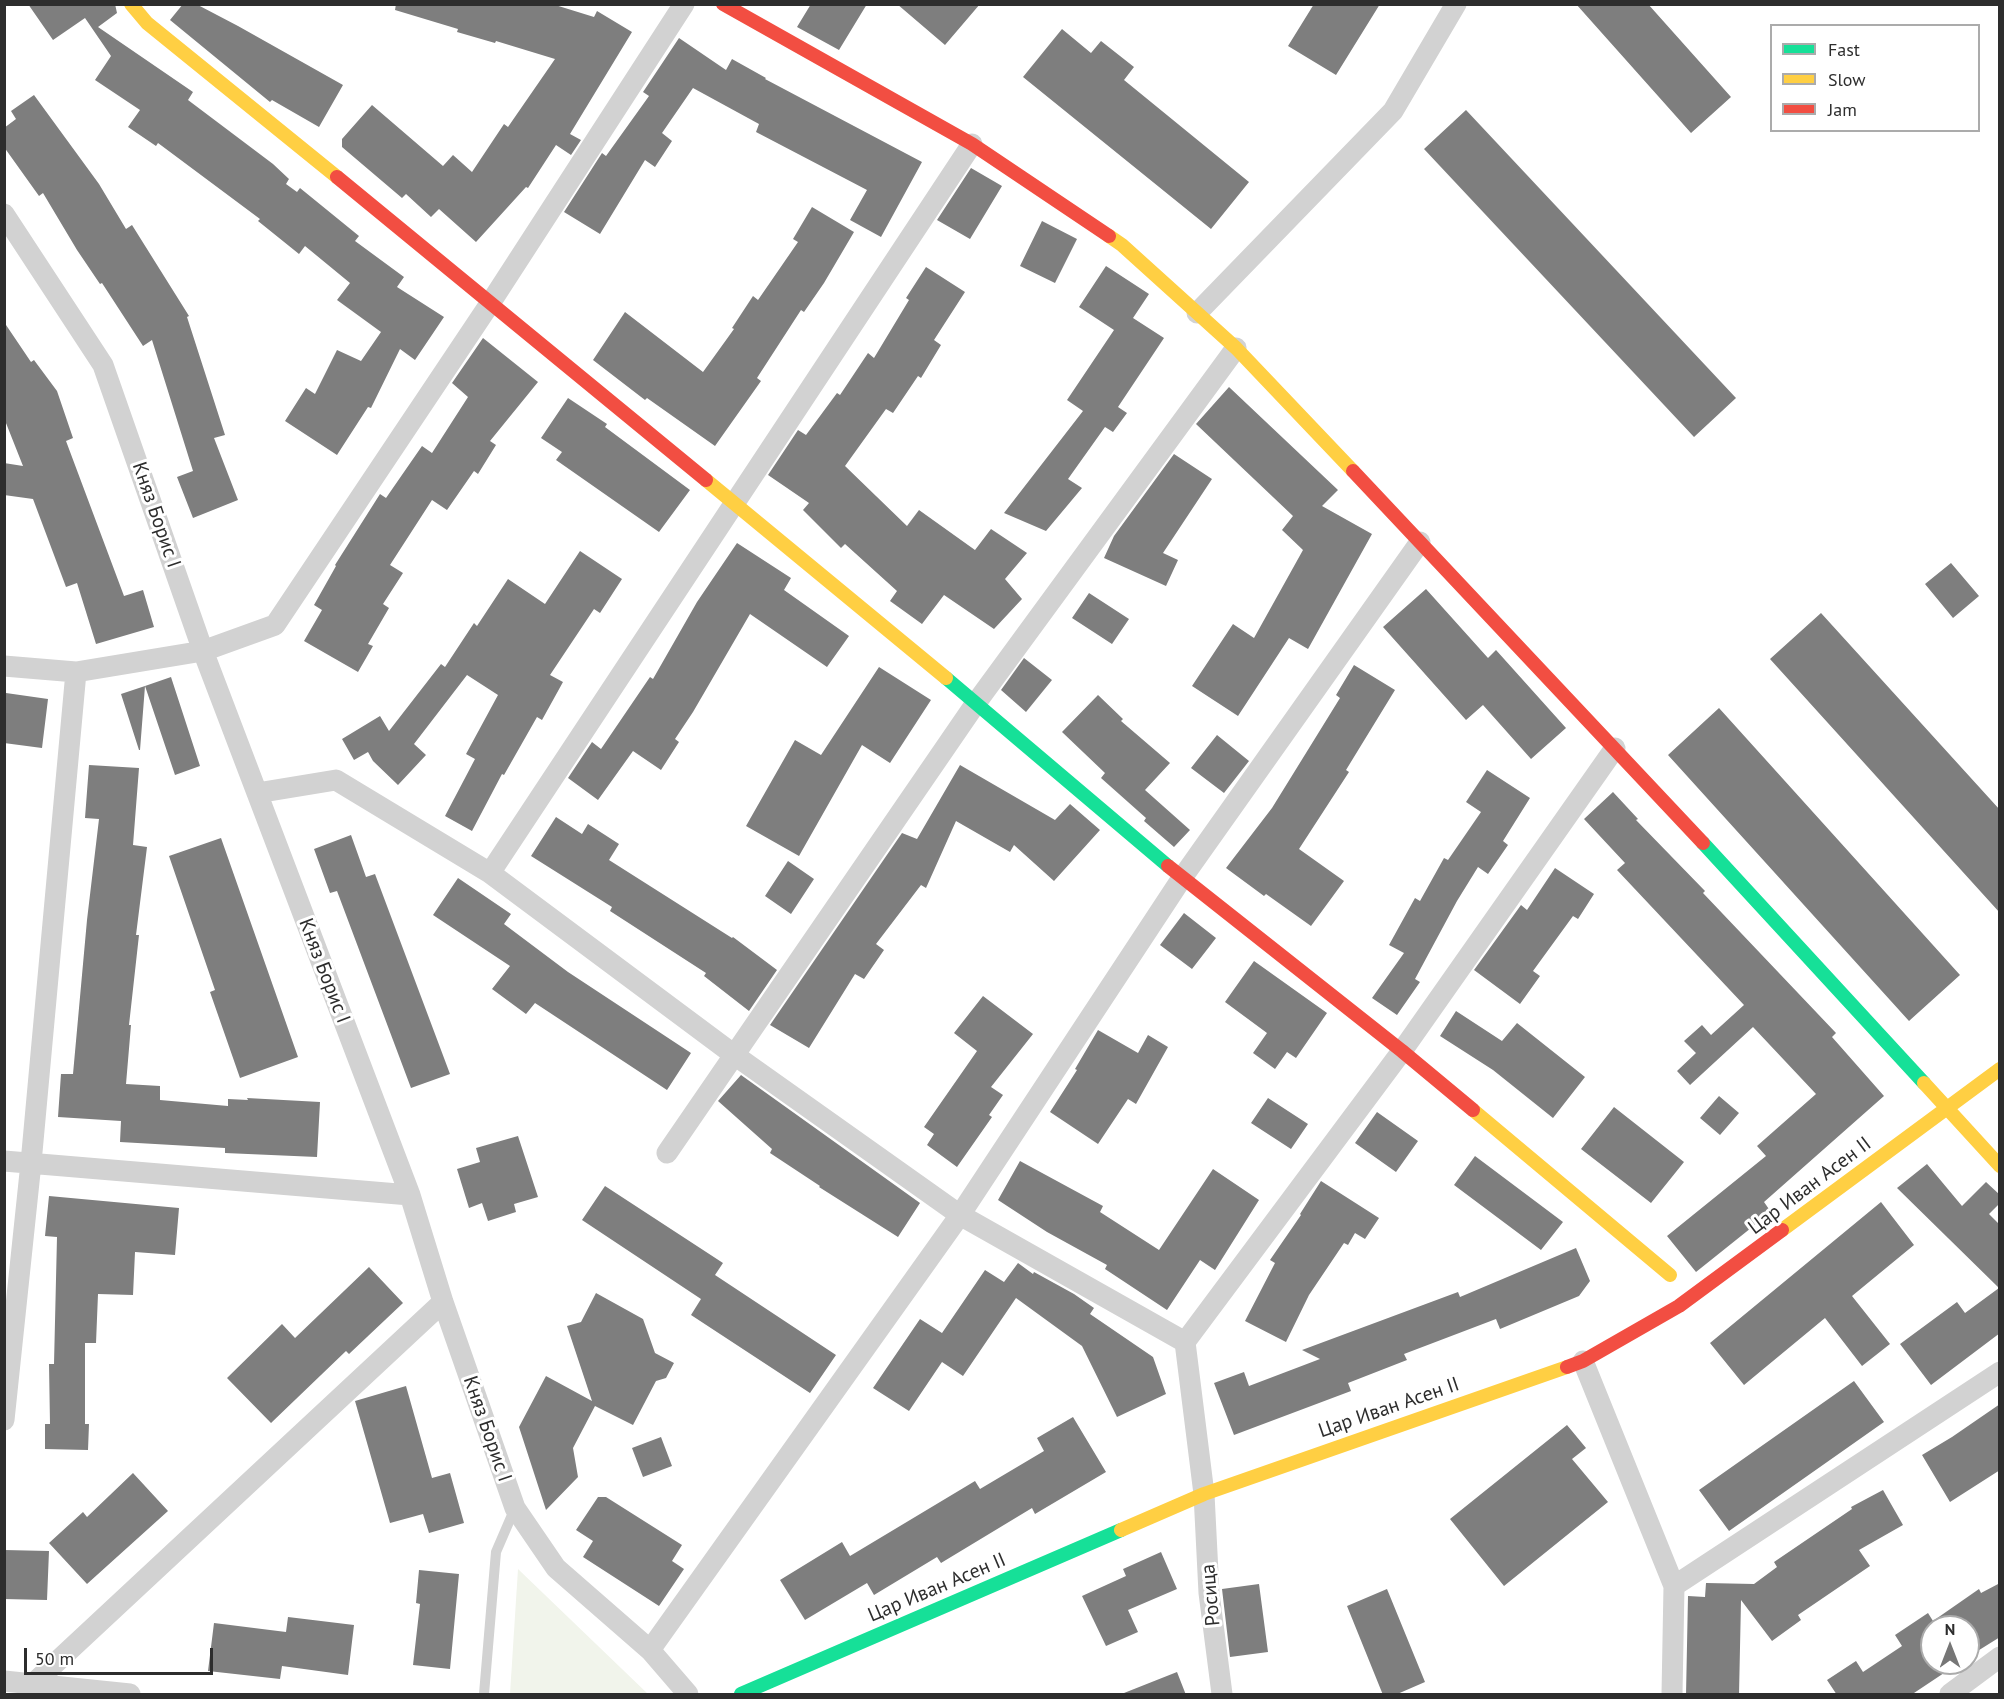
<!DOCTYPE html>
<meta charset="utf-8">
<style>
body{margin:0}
#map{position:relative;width:2004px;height:1699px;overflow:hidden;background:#fff;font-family:"PT Sans",sans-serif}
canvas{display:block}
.frame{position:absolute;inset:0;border:6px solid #2d2d2d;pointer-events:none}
.legend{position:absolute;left:1770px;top:24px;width:210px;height:108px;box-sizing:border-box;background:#fff;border:2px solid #ababab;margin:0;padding:8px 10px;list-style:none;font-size:18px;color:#2d2d2d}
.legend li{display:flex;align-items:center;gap:12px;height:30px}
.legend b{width:30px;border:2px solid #ababab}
.north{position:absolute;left:1920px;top:1615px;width:60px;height:60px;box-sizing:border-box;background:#fff;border:2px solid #ababab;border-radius:50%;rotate:0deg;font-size:16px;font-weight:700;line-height:24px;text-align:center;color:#2d2d2d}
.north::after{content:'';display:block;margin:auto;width:21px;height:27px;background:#767676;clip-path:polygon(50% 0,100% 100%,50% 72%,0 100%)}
.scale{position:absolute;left:24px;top:1648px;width:189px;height:27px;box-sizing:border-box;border:3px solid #2d2d2d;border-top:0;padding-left:8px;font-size:18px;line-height:21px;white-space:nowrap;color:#2d2d2d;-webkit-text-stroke:4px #fff;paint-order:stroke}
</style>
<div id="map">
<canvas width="2004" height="1699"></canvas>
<div class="frame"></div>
<ul class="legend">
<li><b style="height:8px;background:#16e098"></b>Fast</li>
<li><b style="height:8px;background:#ffcf43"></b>Slow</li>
<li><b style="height:8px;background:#f24e42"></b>Jam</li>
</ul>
<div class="north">N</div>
<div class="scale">50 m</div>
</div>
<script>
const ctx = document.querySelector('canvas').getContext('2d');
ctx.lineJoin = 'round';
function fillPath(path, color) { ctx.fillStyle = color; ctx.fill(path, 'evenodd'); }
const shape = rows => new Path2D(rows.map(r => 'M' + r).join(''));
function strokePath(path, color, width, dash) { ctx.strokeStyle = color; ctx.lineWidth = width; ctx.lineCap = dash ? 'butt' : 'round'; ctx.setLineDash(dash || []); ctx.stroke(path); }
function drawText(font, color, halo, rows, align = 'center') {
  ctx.font = font + ' "PT Sans",sans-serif'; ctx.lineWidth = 6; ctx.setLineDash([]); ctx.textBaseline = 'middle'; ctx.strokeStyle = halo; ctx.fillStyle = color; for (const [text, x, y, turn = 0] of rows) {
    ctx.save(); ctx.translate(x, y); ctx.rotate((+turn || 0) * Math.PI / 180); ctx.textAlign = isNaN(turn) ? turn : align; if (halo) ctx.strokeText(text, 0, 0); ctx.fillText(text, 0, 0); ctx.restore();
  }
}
fillPath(shape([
 [518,1569,648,1694,510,1694]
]), '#f1f4eb');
fillPath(shape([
 [28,4,115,4,117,13,98,27,193,92,188,100,273,164,289,179,286,184,297,192,300,188,359,236,355,241,404,277,397,287,444,317,415,360,400,349,371,408,368,407,337,455,285,421,306,388,315,394,337,350,361,361,381,332,337,300,350,283,305,246,299,254,258,221,260,219,158,143,156,146,128,127,140,110,95,80,111,56,85,18,53,40],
 [183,4,196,4,238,26,343,85,319,127,272,100,270,102,170,20],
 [396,4,552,4,594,17,597,11,632,32,570,134,581,140,571,155,556,145,528,188,526,187,476,242,439,209,431,217,406,194,402,198,342,147,342,139,372,105,443,166,453,155,472,172,504,124,508,127,555,59,496,41,495,43,457,32,458,29,395,10],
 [811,4,867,4,839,50,797,27],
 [897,4,980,4,945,45],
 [1314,4,1380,4,1336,75,1288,46],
 [1576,4,1648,4,1731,97,1691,133],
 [1062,29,1091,53,1101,41,1134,67,1124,80,1249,182,1211,229,1023,77],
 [679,38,726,70,732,59,766,78,765,79,922,162,881,237,850,220,867,190,756,132,759,124,693,88,662,133,672,141,655,167,645,160,600,234,564,212,602,153,606,156,649,96,643,92],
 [34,95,99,184,126,229,132,225,189,316,187,317,225,435,214,438,238,500,193,518,177,477,193,471,152,340,143,346,102,283,100,284,77,250,43,193,39,196,4,147,4,128,16,119,11,111],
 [1466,110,1736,398,1694,437,1424,149],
 [971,168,1002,186,970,239,937,220],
 [812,207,854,232,824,283,804,312,801,310,757,378,761,381,715,446,647,398,645,400,593,360,625,312,703,372,734,329,732,328,753,296,758,300,798,242,793,239],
 [1042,221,1077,239,1055,283,1020,266],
 [1106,266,1149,294,1133,318,1164,338,1118,407,1127,413,1113,432,1105,427,1068,479,1082,488,1046,531,1004,513,1083,411,1067,400,1114,330,1079,307],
 [926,267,965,292,934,340,941,345,921,378,918,376,893,413,886,409,845,466,907,526,919,510,975,550,991,529,1027,553,1005,579,1022,599,994,629,944,595,922,624,890,601,897,591,845,544,841,548,803,510,809,503,768,475,798,430,806,435,837,393,840,395,868,353,874,358,909,300,906,298],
 [4,322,31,362,34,360,57,391,73,438,66,441,124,596,143,590,154,627,96,644,77,583,66,587,33,499,4,495,4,463,23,466,4,418],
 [483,338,538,382,490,441,496,445,478,474,474,471,447,510,432,500,390,565,403,573,383,604,389,608,368,644,373,646,358,672,304,641,322,610,314,605,336,566,335,565,380,494,386,498,422,446,432,453,468,397,452,383],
 [1229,387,1338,490,1322,506,1372,534,1308,649,1289,638,1238,716,1192,686,1233,624,1254,638,1303,550,1282,530,1293,516,1196,424],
 [568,398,607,424,605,427,690,490,659,532,556,460,562,452,541,438],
 [1174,454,1212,479,1163,553,1178,560,1166,586,1104,558,1114,536],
 [737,543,791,578,784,590,849,636,827,667,750,614,693,712,675,739,679,742,661,770,633,751,598,800,568,778,592,742,601,749,650,677,653,679,697,602],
 [580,551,622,579,600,613,594,609,550,675,563,682,542,720,537,717,504,775,502,774,472,831,445,816,475,759,466,754,498,695,467,675,414,744,426,755,398,785,373,761,368,752,354,760,342,739,380,716,389,731,441,664,445,667,474,623,477,626,508,579,545,604],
 [1951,563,1979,596,1953,618,1925,584],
 [1426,589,1488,658,1496,650,1566,728,1531,759,1483,705,1466,720,1383,627],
 [1089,593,1129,619,1112,644,1072,618],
 [1821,613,2000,810,2000,913,1770,659],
 [1024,658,1052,680,1026,712,1001,690],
 [1354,665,1395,690,1346,770,1349,772,1299,849,1344,881,1311,926,1266,894,1264,896,1226,868,1272,808,1340,698,1336,695],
 [879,667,931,700,890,763,862,745,799,856,746,826,795,740,821,755],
 [171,677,200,766,175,775,145,686],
 [145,686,140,750,139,750,121,694],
 [6,693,48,699,42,748,4,743],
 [1098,695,1123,719,1121,721,1170,763,1145,790,1190,830,1174,847,1144,821,1146,818,1101,778,1105,773,1062,732],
 [1719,708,1960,975,1909,1021,1668,755],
 [1217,735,1249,761,1224,793,1191,768],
 [89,765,139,768,133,845,147,847,136,935,139,935,129,1025,131,1025,126,1084,160,1086,160,1100,228,1106,228,1099,248,1100,247,1098,320,1102,317,1157,225,1153,225,1148,120,1142,121,1121,58,1117,61,1074,73,1074,87,920,99,819,85,818],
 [960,765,1055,820,1070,804,1100,830,1054,881,1014,845,1010,852,956,821,926,888,921,885,876,944,884,950,864,979,855,974,809,1048,770,1025,902,833,917,839],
 [1487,770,1530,798,1503,841,1508,845,1488,874,1478,867,1457,901,1415,979,1420,982,1397,1015,1372,998,1404,953,1389,945,1415,898,1420,901,1444,858,1448,860,1481,812,1466,802],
 [1613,792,1638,819,1636,820,1705,891,1703,893,1836,1033,1832,1037,1884,1096,1764,1202,1771,1212,1696,1272,1667,1236,1766,1156,1757,1146,1816,1094,1753,1027,1690,1085,1677,1071,1696,1053,1684,1041,1702,1025,1711,1035,1744,1005,1617,870,1625,863,1584,819],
 [556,817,582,834,588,824,619,844,609,860,732,938,733,937,777,970,749,1011,704,976,706,973,610,911,612,907,531,856],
 [351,835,366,877,375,874,450,1074,411,1088,337,891,330,893,314,849],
 [221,838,298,1057,240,1078,210,992,215,990,169,856],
 [788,861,814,879,791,914,765,896],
 [1555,868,1594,894,1578,919,1573,916,1533,971,1540,976,1520,1004,1474,970,1521,905,1527,910],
 [458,878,511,914,504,924,568,972,691,1053,667,1090,535,1003,526,1014,492,989,510,966,433,915],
 [1184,913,1216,938,1192,969,1160,945],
 [1254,961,1327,1013,1296,1058,1287,1052,1275,1069,1253,1053,1267,1033,1225,1002],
 [983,996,1033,1034,991,1087,1003,1095,989,1115,992,1117,957,1167,927,1145,934,1134,924,1127,977,1051,954,1033],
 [1456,1011,1502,1041,1517,1023,1585,1077,1553,1118,1493,1070,1440,1036],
 [1098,1030,1138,1053,1148,1035,1168,1047,1136,1104,1128,1099,1098,1144,1050,1112,1077,1070,1075,1069],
 [741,1075,920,1203,898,1237,819,1187,820,1186,770,1153,772,1149,718,1101],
 [1719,1096,1739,1113,1720,1135,1700,1118],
 [1268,1098,1308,1124,1291,1149,1251,1123],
 [1614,1107,1684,1162,1651,1203,1581,1149],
 [1377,1112,1418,1141,1396,1172,1355,1143],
 [518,1136,538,1197,514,1204,516,1212,488,1221,482,1203,469,1208,457,1169,480,1162,476,1148],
 [1475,1156,1563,1222,1541,1250,1454,1185],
 [1020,1161,1103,1206,1100,1212,1159,1250,1213,1169,1259,1200,1215,1270,1200,1260,1167,1310,1105,1269,1107,1265,1047,1232,998,1200],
 [1927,1164,1962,1206,1986,1182,2000,1195,2000,1203,1989,1214,2000,1225,2000,1333,1931,1385,1900,1344,1957,1302,1965,1313,1999,1288,1897,1188],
 [1321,1181,1379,1218,1365,1239,1355,1233,1348,1245,1344,1243,1309,1295,1286,1342,1245,1321,1275,1263,1270,1260,1301,1215,1300,1214],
 [605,1186,723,1263,715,1275,836,1355,810,1393,691,1315,701,1299,582,1220],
 [49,1196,179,1208,175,1255,135,1252,133,1295,98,1294,96,1343,85,1343,85,1424,89,1424,88,1450,45,1449,45,1424,50,1424,49,1364,54,1364,57,1237,45,1236],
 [1881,1202,1914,1245,1852,1296,1890,1344,1862,1366,1825,1318,1744,1385,1710,1343],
 [1576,1248,1590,1281,1579,1296,1500,1329,1496,1319,1404,1354,1407,1360,1348,1383,1351,1391,1234,1435,1214,1383,1244,1372,1249,1386,1320,1359,1302,1350,1458,1292,1460,1297],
 [1018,1263,1033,1274,1034,1272,1074,1294,1094,1308,1090,1314,1153,1357,1166,1394,1117,1417,1082,1346,1016,1298,963,1376,942,1362,909,1411,873,1388,920,1319,942,1333,985,1270,1004,1282],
 [369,1267,403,1303,349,1354,346,1351,271,1423,227,1378,282,1324,295,1338],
 [596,1293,643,1319,655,1353,674,1363,666,1378,656,1381,633,1425,595,1406,573,1448,578,1477,546,1510,519,1427,546,1376,592,1401,567,1326,581,1322],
 [1854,1381,1884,1422,1729,1531,1699,1490],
 [406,1386,432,1478,450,1473,464,1523,429,1533,423,1514,390,1523,355,1401],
 [2000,1404,2000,1470,1950,1502,1922,1455,1952,1437],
 [1073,1417,1106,1472,1035,1514,1032,1508,941,1563,937,1557,874,1595,867,1583,805,1620,780,1580,842,1542,850,1556,975,1481,980,1489,1044,1451,1037,1438],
 [1567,1425,1586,1448,1572,1459,1608,1502,1504,1586,1450,1519],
 [661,1437,672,1466,643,1477,632,1448],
 [133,1473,168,1511,87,1584,49,1543,83,1512,87,1517],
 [1883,1490,1903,1525,1859,1550,1870,1566,1798,1615,1801,1620,1772,1641,1741,1600,1739,1695,1686,1695,1688,1596,1705,1597,1706,1583,1754,1584,1777,1567,1774,1562,1852,1509,1851,1507],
 [598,1497,606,1497,682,1545,672,1561,684,1569,659,1606,583,1557,593,1541,576,1530],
 [4,1550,49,1551,47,1600,4,1599],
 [1161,1552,1177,1589,1128,1610,1138,1632,1106,1646,1082,1596,1126,1576,1123,1569],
 [419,1570,459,1574,450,1669,413,1665,420,1604,416,1603],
 [2000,1583,2000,1637,1968,1657,1968,1627,1932,1627,1932,1663,1959,1663,1911,1695,1837,1695,1827,1680,1856,1661,1863,1672,1902,1646,1895,1635,1928,1613,1933,1621,1979,1589,1981,1593],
 [1259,1584,1268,1652,1230,1657,1222,1589],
 [1387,1589,1425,1682,1395,1695,1383,1695,1347,1606],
 [288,1617,354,1625,348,1675,282,1666,280,1679,208,1671,214,1623,286,1632],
 [1177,1672,1186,1695,1124,1695,1124,1693]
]), '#7e7e7e');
strokePath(shape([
 [484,1694,496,1552,515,1508]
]), '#d2d2d2', 10);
strokePath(shape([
 [4,214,103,365,203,651,410,1195,443,1302,515,1508,556,1568,650,1650,688,1694],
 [1197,313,1393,111,1456,4],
 [4,666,76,672,203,651,275,625,491,302,684,4],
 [257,793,336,780,490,873,733,1054,960,1215,1185,1342,1204,1494,1209,1593,1222,1694],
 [490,873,972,144],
 [667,1153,976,703,1236,348],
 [4,1161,410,1195],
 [1185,1342,1402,1051,1615,748],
 [1583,1361,1674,1586,1672,1694],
 [4,1420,31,1163,76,672],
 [1674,1586,2000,1372],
 [650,1650,960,1215,1182,878,1420,542],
 [4,1681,130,1694],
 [34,1683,443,1302],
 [1950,1694,2000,1657]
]), '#d2d2d2', 21);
strokePath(shape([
 [946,678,1168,866],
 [1703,843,1924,1083],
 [741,1694,1121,1530]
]), '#16e098', 14);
strokePath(shape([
 [131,4,147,23,337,177],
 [1109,236,1122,245,1236,348,1353,471],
 [706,480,946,678],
 [1924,1083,2000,1166],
 [1473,1110,1670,1275],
 [1782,1230,2000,1069],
 [1121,1530,1204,1494,1567,1367]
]), '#ffcf43', 14);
strokePath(shape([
 [723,4,972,144,1109,236],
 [337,177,706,480],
 [1353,471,1703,843],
 [1168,866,1402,1051,1473,1110],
 [1567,1367,1583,1361,1679,1306,1782,1230]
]), '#f24e42', 14);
drawText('20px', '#2d2d2d', '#fff', [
 ["Княз Борис I",156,515,71],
 ["Княз Борис I",324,971,69],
 ["Цар Иван Асен II",1810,1186,-37],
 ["Цар Иван Асен II",1389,1408,-19],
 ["Княз Борис I",487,1429,71],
 ["Цар Иван Асен II",937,1588,-23],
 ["Росица",1211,1595,-95]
]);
</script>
